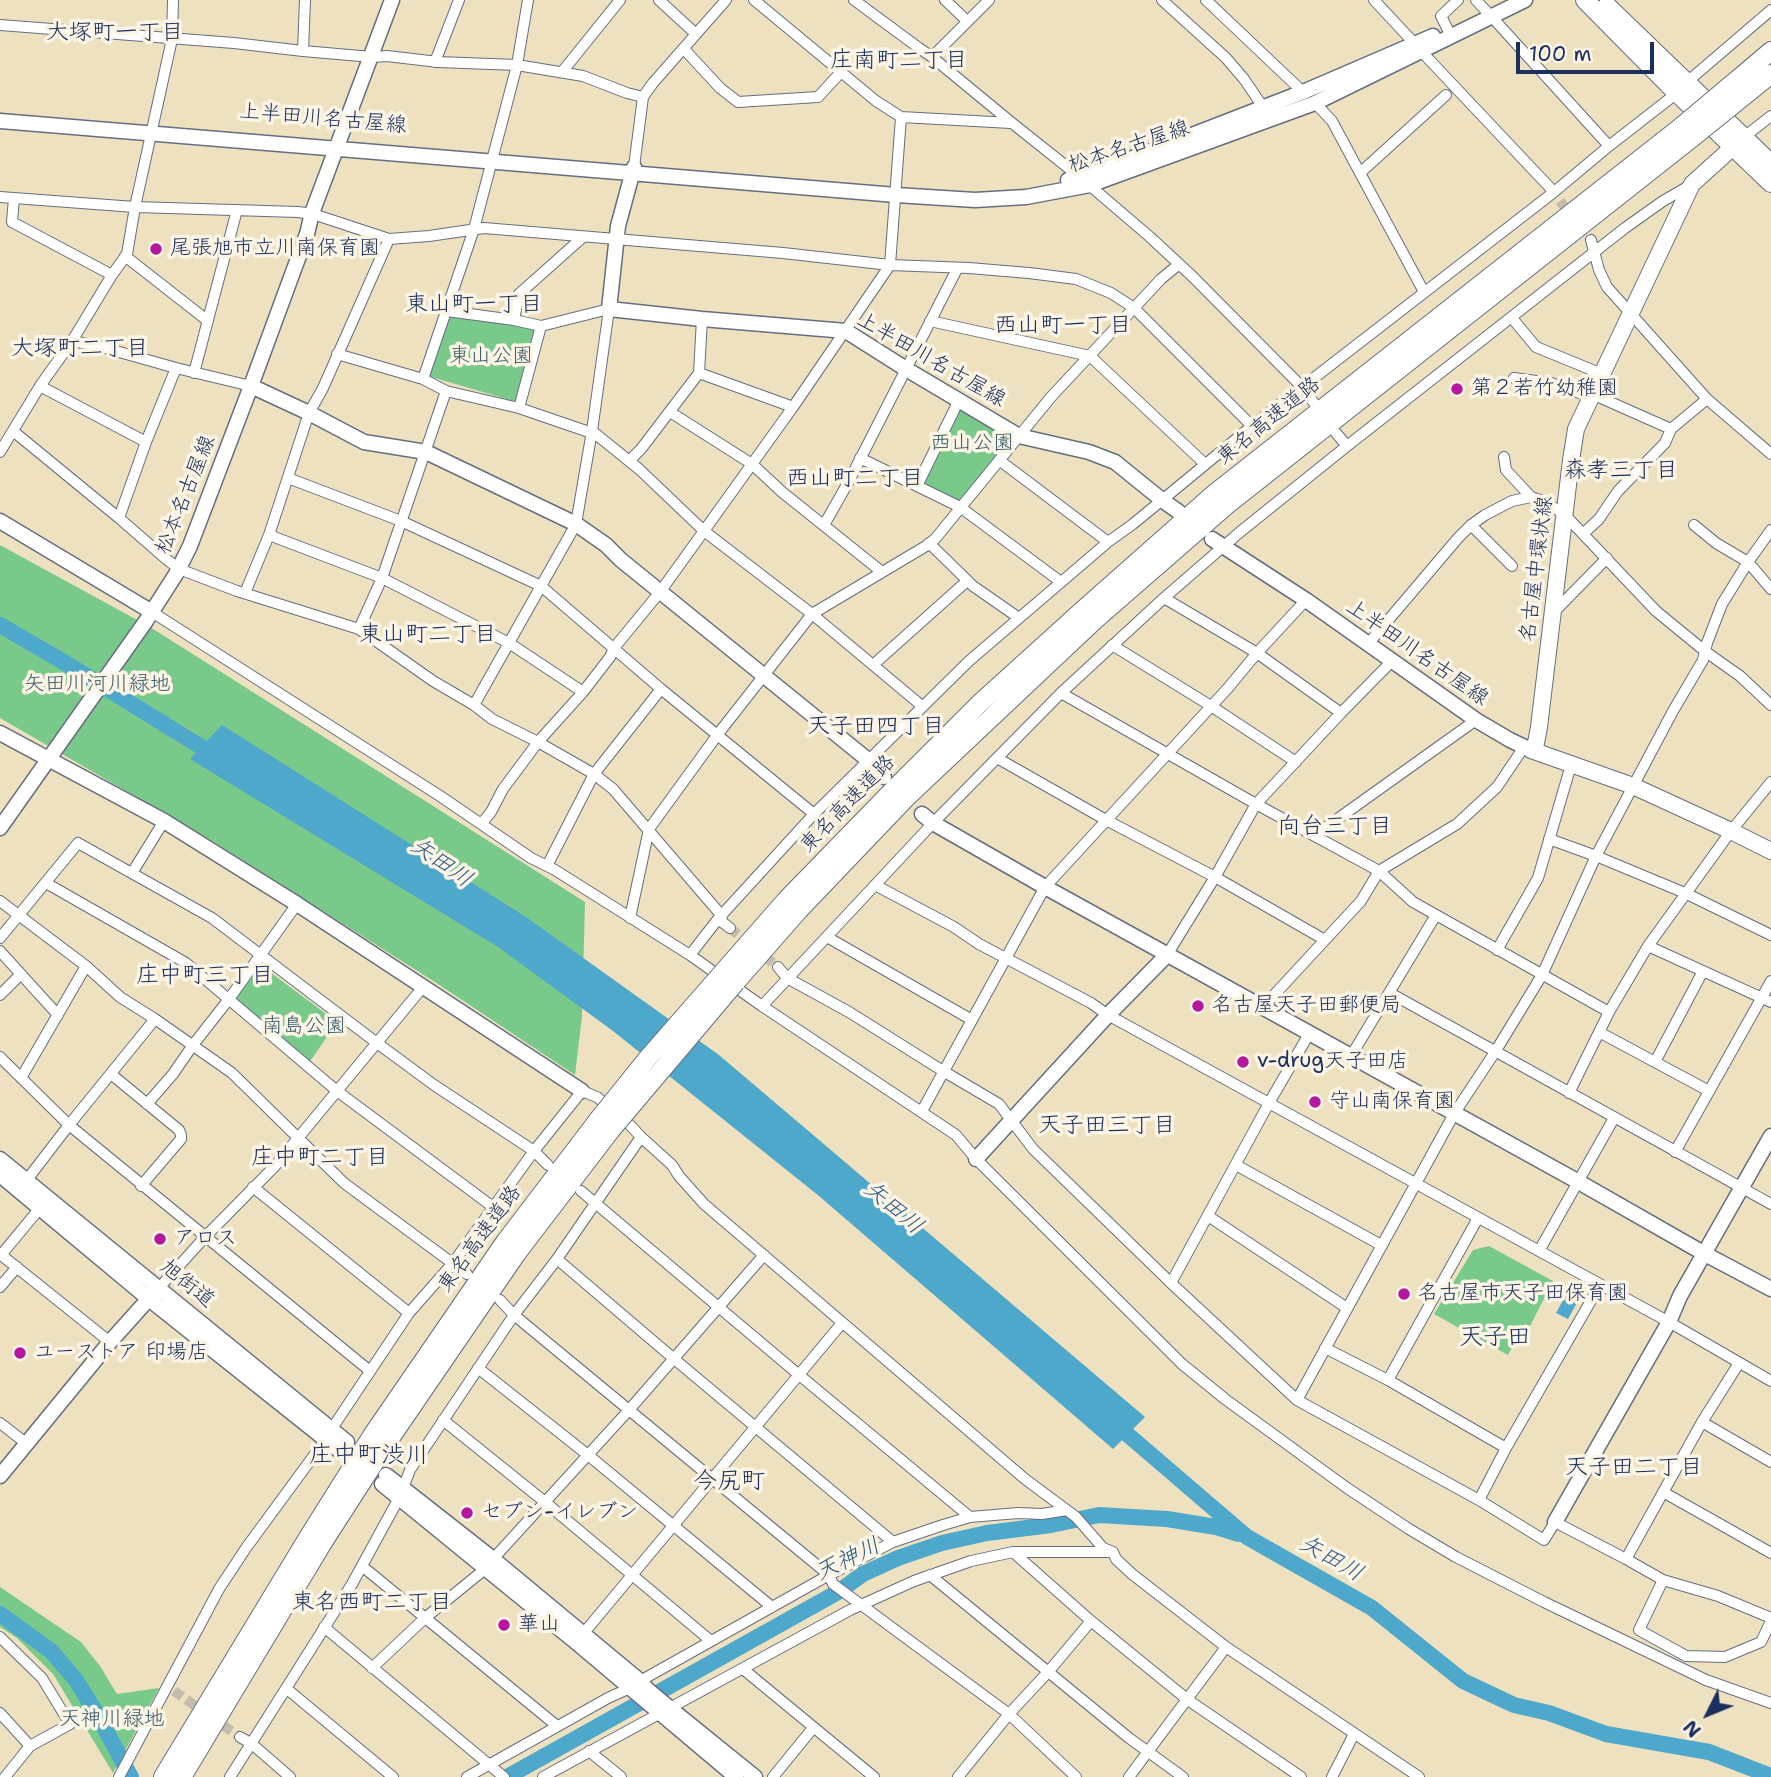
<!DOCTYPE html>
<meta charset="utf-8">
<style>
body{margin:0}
#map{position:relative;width:1771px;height:1777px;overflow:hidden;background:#eee1bf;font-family:"Shantell Sans",sans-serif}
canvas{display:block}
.north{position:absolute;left:1673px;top:1679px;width:70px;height:70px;-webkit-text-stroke:5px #fcf5e5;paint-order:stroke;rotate:227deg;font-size:19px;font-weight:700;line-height:28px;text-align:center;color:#1b2f5e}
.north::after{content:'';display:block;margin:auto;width:24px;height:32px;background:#1b2f5e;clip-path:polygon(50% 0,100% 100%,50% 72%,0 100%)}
.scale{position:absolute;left:1516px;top:42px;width:138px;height:32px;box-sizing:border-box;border:4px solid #1b2f5e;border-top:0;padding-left:9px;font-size:21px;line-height:24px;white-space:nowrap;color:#1b2f5e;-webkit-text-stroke:5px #fcf5e5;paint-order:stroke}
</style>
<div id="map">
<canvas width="1771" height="1777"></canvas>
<div class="north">N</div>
<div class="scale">100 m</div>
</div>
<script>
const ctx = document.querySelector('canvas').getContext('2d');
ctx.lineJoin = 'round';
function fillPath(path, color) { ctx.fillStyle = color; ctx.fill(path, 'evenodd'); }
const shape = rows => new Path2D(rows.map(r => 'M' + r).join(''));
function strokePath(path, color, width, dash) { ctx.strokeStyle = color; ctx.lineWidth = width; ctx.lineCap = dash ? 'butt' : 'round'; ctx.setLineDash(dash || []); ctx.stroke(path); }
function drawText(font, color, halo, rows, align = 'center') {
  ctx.font = font + ' "Shantell Sans","Klee One",sans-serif'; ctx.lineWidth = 7; ctx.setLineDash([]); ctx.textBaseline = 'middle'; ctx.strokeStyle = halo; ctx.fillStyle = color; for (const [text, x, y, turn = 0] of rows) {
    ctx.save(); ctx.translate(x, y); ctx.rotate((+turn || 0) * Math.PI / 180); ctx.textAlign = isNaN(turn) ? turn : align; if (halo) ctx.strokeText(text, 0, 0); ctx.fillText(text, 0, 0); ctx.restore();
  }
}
fillPath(shape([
 [450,314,536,328,517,402,428,376],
 [961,406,1013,437,960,503,922,484],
 [0,545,150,627,585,902,582,1016,575,1075,438,984,214,842,0,718],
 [259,964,337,1022,309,1063,235,998],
 [1489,1246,1553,1281,1530,1326,1525,1324,1508,1355,1434,1314,1473,1250],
 [0,1587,81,1642,100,1666,117,1694,159,1688,113,1773,53,1674,17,1638,0,1627]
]), '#79c98a');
fillPath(shape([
 [222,725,526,917,719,1055,1145,1417,1113,1449,819,1196,613,1031,498,947,190,759],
 [1573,1282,1585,1288,1568,1319,1556,1313]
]), '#4ea8cc');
strokePath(shape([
 [0,625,67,664,219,758],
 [1113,1422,1247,1537,1372,1608,1463,1681,1514,1705,1549,1713,1606,1734,1709,1752,1771,1776],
 [0,1614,51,1651,76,1680,98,1716,131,1777],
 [507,1777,838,1592,863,1574,898,1558,942,1543,987,1533,1051,1525,1099,1515,1167,1519,1216,1527,1238,1534]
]), '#4ea8cc', 16);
strokePath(shape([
 [1560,201,1591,240],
 [730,928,778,967],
 [174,1691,240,1737]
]), '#c4bdac', 10, [10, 5]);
const street = shape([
 [659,0,696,34],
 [754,0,876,101,901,117,1011,123],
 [854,0,919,48,932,57,1012,123,1081,178,1150,237,1193,277,1302,387,1314,403],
 [945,0,967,21],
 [1162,0,1226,58,1244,79,1263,107],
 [1206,0,1303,92],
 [1374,0,1414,43],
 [1476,0,1487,12],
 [1491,16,1609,146],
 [0,25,234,43,303,51,372,57,387,56,438,62,517,65,583,76,627,93,643,97],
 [1448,30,1441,16,1458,0],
 [684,49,720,88,738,102,818,97,842,71],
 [303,51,305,0],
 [1421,51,1554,192],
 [932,57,989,0],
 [435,62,459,0],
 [562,72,620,0],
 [1315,103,1332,121,1424,292],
 [1744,137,1771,116],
 [634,167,643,97,653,83,726,0],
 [1360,173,1446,95],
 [0,197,135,207,298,212,313,214,389,239,429,236,484,228,783,253,890,265,969,268,1029,273,1076,279,1111,293,1134,308,1252,426],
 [14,198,12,222,112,275],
 [1591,240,1599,270,1607,287,1707,399,1771,454],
 [125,256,208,321],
 [447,311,514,320,541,326,609,309,592,431,576,524,474,705],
 [1512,318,1536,347,1602,374],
 [514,320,519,294,583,237],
 [930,321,1090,356,1205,464],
 [72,341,98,346,176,368,251,386],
 [337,354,423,379,446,391,519,408,592,433],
 [194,373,237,210],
 [699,373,793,407],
 [1514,378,1551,383,1591,397],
 [423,379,474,229,517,65,528,0],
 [40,386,146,442],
 [1592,394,1671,429],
 [519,408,541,326],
 [670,412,752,464,782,492,882,572],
 [13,431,119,518,165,558,179,569,237,591,359,629,433,681,474,705,492,719,538,742,594,774,613,789,722,916],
 [592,431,639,469,704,531,812,614,922,706],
 [1336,433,1347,446],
 [0,452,40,386,72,341,112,275,127,254,135,207,172,39,173,0],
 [1504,457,1506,470,1531,497,1545,502,1564,514,1656,611,1706,652,1740,676,1771,705],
 [860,458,960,507,1061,582],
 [999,460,1108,542],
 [629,461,641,449,699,373,702,319],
 [288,478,401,521,541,586,661,689,814,814],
 [917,486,959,400],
 [119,518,146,442,176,368],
 [824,525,849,481,957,269],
 [1471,525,1512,566],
 [1694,525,1716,543,1748,562,1771,589],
 [1584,533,1599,519,1618,491,1665,443,1671,429,1707,399],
 [269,535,382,578,509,643,583,692],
 [929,543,973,586,1019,618],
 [245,593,269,535,309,413,323,388,389,239],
 [1164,598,1257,653,1341,713],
 [152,612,440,796,531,858,555,870,690,955,762,1006,956,1135,976,1159,1182,1364,1225,1399,1347,1488,1409,1529,1456,1557,1544,1602,1706,1680,1771,1703],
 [1554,612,1607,558],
 [359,629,382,578,446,391],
 [1368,644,1458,538,1471,525,1485,515,1512,501,1531,497],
 [1112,645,1211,706,1296,762],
 [873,665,967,581],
 [1061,693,1256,804,1379,871,1413,902,1609,1012],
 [997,758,1106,820,1215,877,1325,940],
 [482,823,491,812,503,789,538,742,583,692,610,657,614,648,660,592,793,407,890,265,901,117],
 [1315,835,1476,720],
 [1549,839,1596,856,1685,893,1771,935],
 [547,866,594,774,661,689],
 [132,873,164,821],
 [46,883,186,963,337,1091,493,1207],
 [875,885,954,927,979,944,1091,1003,1108,1015,1669,1322,1771,1381],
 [0,901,86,966,120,997,155,1019,232,1073,344,1183,467,1274],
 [630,918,649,829,718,734,812,614,926,546,935,539,1051,397,1161,279,1178,265],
 [718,919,730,928],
 [827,937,972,1020],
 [0,938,78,843,212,918,377,1043,434,1085,534,1151,548,1165],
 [1648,946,1771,1002],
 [1497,950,1538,878,1571,765],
 [0,951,58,1015],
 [690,955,718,919,814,814,969,661,1108,542,1133,524,1252,426,1554,192,1609,146,1677,93,1687,82,1771,10],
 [1167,955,1215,877,1256,804,1341,713,1392,661],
 [778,967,787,978,849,1012,943,1071,999,1104,1033,1149,1171,1283,1297,1400,1479,1500,1544,1540,1555,1522,1626,1559,1663,1580,1718,1596,1771,1618],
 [1390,993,1771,1204],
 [0,995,21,974],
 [762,1006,933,823,1061,693,1164,598,1240,532,1347,446,1625,228,1663,201,1689,186],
 [1262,1008,1361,901,1379,871,1457,824,1497,787,1524,747],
 [1599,1032,1709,1091],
 [1351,1056,1436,915],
 [0,1057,69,1125,370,1371],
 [1655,1062,1703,971],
 [111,1074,179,1130,181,1135,181,1139,141,1186],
 [21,1078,86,966],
 [1569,1093,1609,1012,1648,946,1731,831,1771,782],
 [147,1104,173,1074,193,1045,229,999,297,904],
 [922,1111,1045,887,1228,688,1257,653,1306,600],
 [1675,1152,1771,981],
 [1236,1165,1381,1245],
 [26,1181,69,1125,155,1019],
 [253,1187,409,1313],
 [581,1191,798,1374,970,1517],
 [1208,1216,1347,1308],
 [1539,1251,1614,1118],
 [0,1254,110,1342],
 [1,1255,40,1208],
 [557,1259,673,1358,893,1542],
 [1171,1283,1269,1103,1309,1034],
 [0,1287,17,1267],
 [159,1288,205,1237,275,1166,423,987],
 [500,1300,514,1315,829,1575,833,1584,1009,1714,1076,1777],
 [1325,1348,1388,1380,1506,1448],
 [478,1368,588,1455,772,1607],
 [1388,1380,1478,1218],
 [1297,1400,1454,1114,1495,1052,1542,975,1596,856,1673,711,1703,660,1707,643,1722,604,1748,562,1771,530],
 [443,1420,545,1502,711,1641],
 [1702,1422,1771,1462],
 [0,1423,27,1444],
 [331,1430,409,1313,453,1263,534,1151,582,1091,597,1097,630,1125,641,1137,672,1165,679,1176,704,1204,1025,1479,1076,1517,1103,1548,1113,1552,1116,1559,1132,1574,1226,1647,1419,1777],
 [1663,1492,1771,1553],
 [1479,1500,1506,1448,1600,1285],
 [1013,1552,1091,1621,1188,1700,1301,1777],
 [493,1559,629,1410,764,1255],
 [1626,1559,1702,1422,1739,1363],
 [362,1566,557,1726],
 [930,1575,1129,1738,1183,1777],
 [1663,1580,1639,1630,1686,1656,1725,1657,1761,1642,1771,1621],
 [324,1627,504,1777],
 [583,1634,842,1323],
 [0,1637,42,1678,70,1724,30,1746,5,1777],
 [372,1668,425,1618,485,1569],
 [743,1669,874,1777],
 [287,1689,393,1777],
 [0,1713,30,1746],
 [240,1737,252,1744,290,1777],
 [589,1751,621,1777],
 [119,1777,219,1589,246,1548,326,1439],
 [230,1777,352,1584,399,1498,410,1470,514,1315,557,1259,641,1137],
 [467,1777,608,1698,630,1688,640,1681,829,1575,893,1542,943,1525,970,1517,1018,1513,1042,1514,1067,1510],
 [543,1777,850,1610,914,1581,971,1561,1013,1552,1109,1552],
 [773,1777,813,1728],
 [958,1777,1009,1714,1049,1671,1091,1621],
 [1129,1777,1226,1647],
 [1332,1777,1354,1734]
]);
const secondary = shape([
 [0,121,896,195,975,200,1026,197,1090,185,1315,103,1525,0],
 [634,167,618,226,609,309,702,319,846,331,906,369,1019,436,1089,452,1115,462,1162,500,1179,512],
 [1068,180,1081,178,1303,92,1433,36],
 [251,386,309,413,364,442,426,452,576,524,606,545,621,560,868,760,884,777],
 [0,521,152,612],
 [1212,539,1306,600,1476,720,1510,740,1531,750],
 [0,733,164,821,297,904,582,1091],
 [922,814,933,823,1045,887,1577,1181,1705,1254,1771,1289],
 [0,828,146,621,176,574,190,546,251,386,307,234,312,213,392,0],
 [0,1159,347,1442],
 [976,1159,1108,1015,1167,955],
 [0,1175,149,1299,340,1451],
 [386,1475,493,1559,640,1681,647,1689,666,1705,755,1777],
 [0,1476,110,1342,153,1294],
 [382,1484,577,1643,736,1777],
 [1555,1522,1669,1322,1680,1296,1771,1136]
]);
const primary = shape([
 [1743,138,1692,184,1576,429,1571,460,1539,727,1536,743,1531,750,1633,786,1731,831,1771,851]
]);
const highway = shape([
 [1585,0,1668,84,1771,183],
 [1607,6,1771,164],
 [1738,79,1771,51],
 [1749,92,1771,74],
 [723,972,787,899,895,788,979,704,1084,609,1215,493,1682,126],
 [736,982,799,910,906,798,1095,620,1227,505,1692,138],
 [163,1777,309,1536,373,1434,505,1242,598,1120],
 [182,1777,322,1544,387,1443,517,1253,611,1130]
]);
strokePath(street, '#656d80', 12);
strokePath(secondary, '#656d80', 17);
strokePath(primary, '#656d80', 18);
strokePath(highway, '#656d80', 20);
strokePath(street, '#fff', 10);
strokePath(secondary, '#fff', 14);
strokePath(primary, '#fff', 16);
strokePath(highway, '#fff', 18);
const highwayBridge = shape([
 [1682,126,1738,79],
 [1692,138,1749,92],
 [598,1120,647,1059,723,972],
 [611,1130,736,982]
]);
strokePath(highwayBridge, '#656d80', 20, []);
strokePath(highwayBridge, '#fff', 18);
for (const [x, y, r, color] of [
 [156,249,7,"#b5179e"],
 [1457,389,7,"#b5179e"],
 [1198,1006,7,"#b5179e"],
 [1243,1062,7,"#b5179e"],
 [1315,1102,7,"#b5179e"],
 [160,1239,7,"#b5179e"],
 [1404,1294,7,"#b5179e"],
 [20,1353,7,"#b5179e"],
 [467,1513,7,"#b5179e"],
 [504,1625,7,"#b5179e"]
]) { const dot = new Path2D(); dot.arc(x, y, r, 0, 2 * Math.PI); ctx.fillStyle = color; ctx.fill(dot); strokePath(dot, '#fcf5e5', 2.5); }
drawText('21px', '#1b2f5e', '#fcf5e5', [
 ["上半田川名古屋線",323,119,5],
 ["松本名古屋線",1129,147,-18],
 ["上半田川名古屋線",931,360,30],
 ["東名高速道路",1269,421,-39],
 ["松本名古屋線",186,495,-68],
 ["名古屋中環状線",1537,569,-83],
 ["上半田川名古屋線",1417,653,35],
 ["東名高速道路",848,804,-46],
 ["東名高速道路",480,1239,-54],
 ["旭街道",187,1284,39]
]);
drawText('21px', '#1b2f5e', '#fcf5e5', [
 ["尾張旭市立川南保育園",170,249],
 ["第２若竹幼稚園",1471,389],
 ["名古屋天子田郵便局",1212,1006],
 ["v-drug天子田店",1257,1062],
 ["守山南保育園",1329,1102],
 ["アロス",174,1239],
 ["名古屋市天子田保育園",1418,1294],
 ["ユーストア 印場店",34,1353],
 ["セブン-イレブン",481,1513],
 ["華山",518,1625]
], 'left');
drawText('21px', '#375d6b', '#fcf5e5', [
 ["東山公園",491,357],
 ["西山公園",972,444],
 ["矢田川河川緑地",97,685],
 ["南島公園",304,1027],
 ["天神川緑地",112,1720]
]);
drawText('23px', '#1b2f5e', '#fcf5e5', [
 ["大塚町一丁目",115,33],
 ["庄南町二丁目",899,61],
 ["東山町一丁目",474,305],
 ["西山町一丁目",1063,326],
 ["大塚町二丁目",80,349],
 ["森孝三丁目",1621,471],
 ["西山町二丁目",855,479],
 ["東山町二丁目",428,635],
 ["天子田四丁目",876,727],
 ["向台三丁目",1335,827],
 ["庄中町三丁目",205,976],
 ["天子田三丁目",1107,1126],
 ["庄中町二丁目",320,1158],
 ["天子田二丁目",1634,1468],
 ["東名西町二丁目",372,1603]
]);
drawText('italic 23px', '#2d5984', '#fcf5e5', [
 ["矢田川",441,863,35],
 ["矢田川",893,1208,40],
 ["矢田川",1331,1559,30],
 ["天神川",848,1560,-26]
]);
drawText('24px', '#1b2f5e', '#fcf5e5', [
 ["天子田",1495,1338],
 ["庄中町渋川",369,1456],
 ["今尻町",729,1482]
]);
</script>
